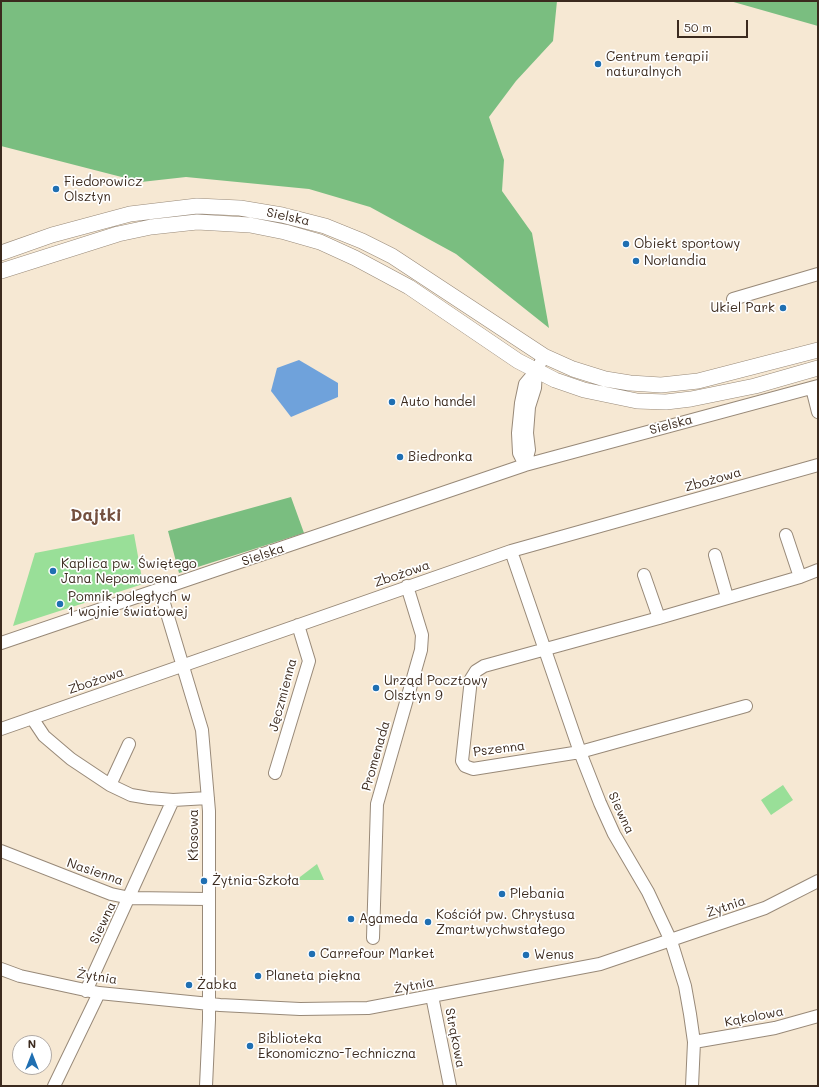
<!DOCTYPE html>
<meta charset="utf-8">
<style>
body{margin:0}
#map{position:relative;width:819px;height:1087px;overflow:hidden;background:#f6e8d3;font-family:Mali,sans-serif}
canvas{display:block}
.frame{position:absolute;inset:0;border:2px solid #3b2a1e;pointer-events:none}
.north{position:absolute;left:12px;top:1035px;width:40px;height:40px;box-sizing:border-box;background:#fff;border:1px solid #b1aaa5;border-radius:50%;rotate:0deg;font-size:11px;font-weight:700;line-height:16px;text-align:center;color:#3b2a1e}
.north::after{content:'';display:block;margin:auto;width:14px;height:18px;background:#1f6fb2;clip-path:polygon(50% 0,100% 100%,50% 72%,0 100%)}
.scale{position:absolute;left:677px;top:20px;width:71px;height:18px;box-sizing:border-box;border:2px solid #3b2a1e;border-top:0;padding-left:5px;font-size:12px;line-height:14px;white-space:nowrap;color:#3b2a1e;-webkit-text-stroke:3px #fff;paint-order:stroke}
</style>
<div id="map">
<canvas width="819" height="1087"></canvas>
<div class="frame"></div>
<div class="north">N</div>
<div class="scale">50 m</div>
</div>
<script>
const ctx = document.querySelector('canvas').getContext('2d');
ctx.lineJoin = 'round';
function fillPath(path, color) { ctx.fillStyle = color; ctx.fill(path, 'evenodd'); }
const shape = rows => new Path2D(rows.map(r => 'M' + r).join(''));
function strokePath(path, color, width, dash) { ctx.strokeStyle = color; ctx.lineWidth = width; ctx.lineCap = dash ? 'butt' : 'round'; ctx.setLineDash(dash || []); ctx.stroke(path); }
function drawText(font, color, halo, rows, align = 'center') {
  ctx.font = font + ' Mali,sans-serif'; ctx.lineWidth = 3.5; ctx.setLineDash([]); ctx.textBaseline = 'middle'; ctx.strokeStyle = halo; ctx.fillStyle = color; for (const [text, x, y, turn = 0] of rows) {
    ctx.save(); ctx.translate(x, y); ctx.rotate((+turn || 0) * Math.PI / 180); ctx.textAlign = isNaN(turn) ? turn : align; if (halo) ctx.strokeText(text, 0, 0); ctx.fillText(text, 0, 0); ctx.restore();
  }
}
fillPath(shape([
 [134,534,143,584,13,626,35,553],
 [783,785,793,800,771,815,761,800],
 [317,864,324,880,296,880]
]), '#99df98');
fillPath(shape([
 [1,1,557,1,553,41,516,81,489,117,504,160,502,191,532,233,549,328,456,254,370,207,309,189,186,177,141,182,1,146],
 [730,1,818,1,818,26],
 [291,497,304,533,179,573,168,531]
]), '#7abe80');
fillPath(shape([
 [299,360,338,383,338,397,291,417,271,391,277,368]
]), '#6fa2db');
const minor = shape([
 [733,299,818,274],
 [812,388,818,412],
 [525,465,519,453,518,433,521,403,525,384,536,371,544,356],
 [525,465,529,450,527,433,529,407,535,388,536,371],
 [786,535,800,577],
 [511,551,580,752,600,803,614,834,648,892,671,941,685,986,690,1014,694,1042,692,1086],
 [715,555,727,597],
 [644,575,659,618],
 [160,590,202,730,209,811,209,1020,206,1086],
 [1,643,525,465,818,386],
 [746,706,580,752,473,769,465,766,462,761,471,679,476,671,484,666,659,618,800,577,818,570],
 [32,718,44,736,71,759,110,785,131,795,149,798,173,800,208,798],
 [1,729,511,551,818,465],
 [275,773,309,661,298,625],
 [110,785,129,744],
 [1,851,111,894,130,898,208,899],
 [373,938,377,804,421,650,422,635,407,586],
 [1,969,20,976,99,993,220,1005,300,1009,368,1008,600,964,765,908,818,881],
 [86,991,173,800],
 [432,996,450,1086],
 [694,1042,775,1028,818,1016],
 [54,1086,99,993]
]);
const major = shape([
 [1,253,52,235,130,214,197,206,240,208,282,215,325,226,362,241,392,256,544,356,573,369,605,379,630,383,661,385,698,381,818,350],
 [1,271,118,234,151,227,197,222,250,225,285,232,320,242,355,258,409,287,518,361,555,380,584,390,637,401,666,402,691,399,755,386,818,368]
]);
strokePath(minor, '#988978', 14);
strokePath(major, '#988978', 16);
strokePath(minor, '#fff', 12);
strokePath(major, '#fff', 15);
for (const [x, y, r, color] of [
 [598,64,4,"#1f6fb2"],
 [56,189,4,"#1f6fb2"],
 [626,244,4,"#1f6fb2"],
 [636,261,4,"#1f6fb2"],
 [783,308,4,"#1f6fb2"],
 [392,402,4,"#1f6fb2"],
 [400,457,4,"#1f6fb2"],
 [53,571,4,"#1f6fb2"],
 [60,604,4,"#1f6fb2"],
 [376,688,4,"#1f6fb2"],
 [204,881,4,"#1f6fb2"],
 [502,894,4,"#1f6fb2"],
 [351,919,4,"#1f6fb2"],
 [428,922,4,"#1f6fb2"],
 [312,954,4,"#1f6fb2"],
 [526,955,4,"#1f6fb2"],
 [258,976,4,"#1f6fb2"],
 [189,985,4,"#1f6fb2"],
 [250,1046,4,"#1f6fb2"]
]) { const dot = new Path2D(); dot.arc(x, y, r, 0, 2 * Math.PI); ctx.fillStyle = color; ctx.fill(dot); strokePath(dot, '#fff', 1.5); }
drawText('13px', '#3b2a1e', '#fff', [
 ["Centrum terapii",606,57],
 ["naturalnych",606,72],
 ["Fiedorowicz",64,182],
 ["Olsztyn",64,197],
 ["Obiekt sportowy",634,244],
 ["Norlandia",644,261],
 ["Ukiel Park",775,308,"right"],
 ["Auto handel",400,402],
 ["Biedronka",408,457],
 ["Kaplica pw. Świętego",61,564],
 ["Jana Nepomucena",61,579],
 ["Pomnik poległych w",68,597],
 ["1 wojnie światowej",68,612],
 ["Urząd Pocztowy",384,681],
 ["Olsztyn 9",384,696],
 ["Żytnia-Szkoła",212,881],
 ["Plebania",510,894],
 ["Kościół pw. Chrystusa",436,915],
 ["Zmartwychwstałego",436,930],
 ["Agameda",359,919],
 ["Carrefour Market",320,954],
 ["Wenus",534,955],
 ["Planeta piękna",266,976],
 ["Żabka",197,985],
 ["Biblioteka",258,1039],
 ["Ekonomiczno-Techniczna",258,1054]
], 'left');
drawText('13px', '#3b2a1e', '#fff', [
 ["Sielska",288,217,12],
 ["Sielska",671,425,-15],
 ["Zbożowa",713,480,-16],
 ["Sielska",263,555,-19],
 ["Zbożowa",402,574,-19],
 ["Zbożowa",96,681,-19],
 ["Jęczmienna",283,695,-75],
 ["Pszenna",499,749,-7],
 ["Promenada",376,756,-74],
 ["Siewna",621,813,65],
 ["Kłosowa",194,835,-90],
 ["Nasienna",95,872,19],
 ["Żytnia",726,907,-19],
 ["Siewna",103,923,-65],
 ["Żytnia",97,977,9],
 ["Żytnia",414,986,-11],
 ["Kąkolowa",754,1017,-11],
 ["Strąkowa",455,1038,79]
]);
drawText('bold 17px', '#74503f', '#fff', [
 ["Dajtki",96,516]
]);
</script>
